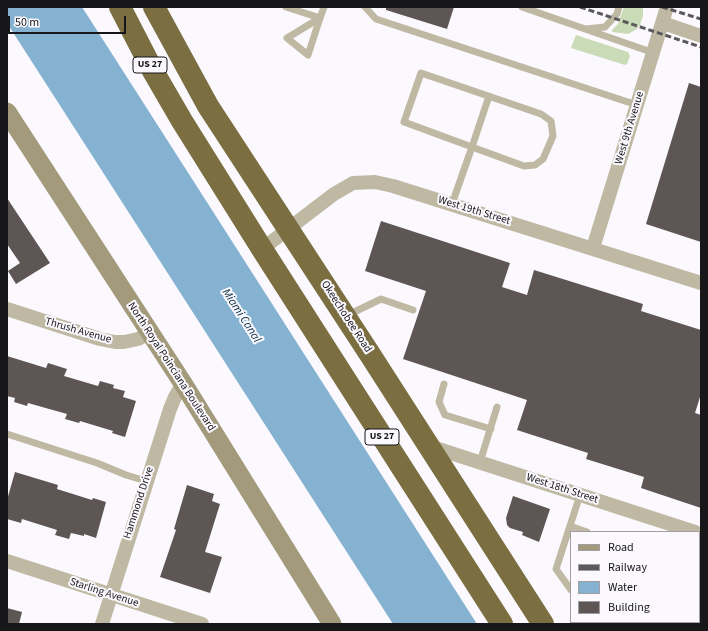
<!DOCTYPE html>
<style>
body{margin:0}
#map{position:relative;width:708px;height:631px;overflow:hidden;background:#fbf9fe;font-family:"Source Sans 3",sans-serif}
canvas{display:block}
.frame{position:absolute;inset:0;border:8px solid #171619;pointer-events:none}
.legend{position:absolute;left:570px;top:531px;width:130px;height:92px;box-sizing:border-box;background:#fbf9fe;border:1px solid #a09ea2;margin:0;padding:5px 7px;list-style:none;font-size:12px;color:#171619}
.legend li{display:flex;align-items:center;gap:8px;height:20px}
.legend b{width:20px;border:1px solid #a09ea2}
.scale{position:absolute;left:8px;top:16px;width:118px;height:18px;box-sizing:border-box;border:2px solid #171619;border-top:0;padding-left:5px;font-size:12px;line-height:14px;white-space:nowrap;color:#171619;-webkit-text-stroke:3px #fbf9fe;paint-order:stroke}
</style>
<div id="map">
<canvas width="708" height="631"></canvas>
<div class="frame"></div>
<ul class="legend">
<li><b style="height:5px;background:#a29a7b"></b>Road</li>
<li><b style="height:5px;background:#5a595c"></b>Railway</li>
<li><b style="height:11px;background:#85b2d1"></b>Water</li>
<li><b style="height:11px;background:#5e5654"></b>Building</li>
</ul>
<div class="scale">50 m</div>
</div>
<script>
const ctx = document.querySelector('canvas').getContext('2d');
ctx.lineJoin = 'round';
function fillPath(path, color) { ctx.fillStyle = color; ctx.fill(path, 'evenodd'); }
const shape = rows => new Path2D(rows.map(r => 'M' + r).join(''));
function strokePath(path, color, width, dash) { ctx.strokeStyle = color; ctx.lineWidth = width; ctx.lineCap = dash ? 'butt' : 'round'; ctx.setLineDash(dash || []); ctx.stroke(path); }
function drawText(font, color, halo, rows, align = 'center') {
  ctx.font = font + ' "Source Sans 3",sans-serif'; ctx.lineWidth = 4; ctx.setLineDash([]); ctx.textBaseline = 'middle'; ctx.strokeStyle = halo; ctx.fillStyle = color; for (const [text, x, y, turn = 0] of rows) {
    ctx.save(); ctx.translate(x, y); ctx.rotate((+turn || 0) * Math.PI / 180); ctx.textAlign = isNaN(turn) ? turn : align; if (halo) ctx.strokeText(text, 0, 0); ctx.fillText(text, 0, 0); ctx.restore();
  }
}
fillPath(shape([
 [624,7,643,7,643,16,640,25,637,29,628,34,612,32,612,30,618,24],
 [576,35,628,52,630,56,627,64,625,65,571,48]
]), '#cadbb7');
fillPath(shape([
 [7,7,82,7,477,624,393,624,7,23]
]), '#85b2d1');
fillPath(shape([
 [386,7,454,7,447,29,386,10],
 [689,83,701,87,701,242,646,224],
 [7,198,50,263,16,284,8,271,20,263,7,244],
 [381,221,510,263,502,287,527,295,534,270,643,304,641,311,701,330,701,394,695,413,701,415,701,508,641,488,644,477,586,459,588,453,517,430,527,400,403,359,426,291,365,271],
 [7,356,46,368,48,363,67,369,64,376,98,386,100,381,114,385,113,388,125,391,123,397,136,401,125,437,112,433,113,431,80,421,79,423,65,419,67,414,28,403,27,406,14,402,15,398,7,396],
 [15,472,58,485,57,489,92,500,93,498,106,502,96,538,84,534,84,536,71,533,69,539,55,535,57,530,22,519,21,523,7,519,7,500],
 [187,485,214,494,212,501,220,504,205,552,222,557,210,593,160,577,176,530,174,529],
 [513,496,550,509,539,542,522,535,523,532,510,528,507,525,506,518],
 [7,608,22,612,19,624,7,624]
]), '#5e5654');
strokePath(shape([
 [286,7,320,18],
 [365,7,376,19,637,105],
 [522,7,654,53],
 [320,18,287,38,308,55,320,18,324,7],
 [586,29,605,27,617,14,619,7],
 [452,204,472,147,524,166,535,165,543,159,553,136,551,121,541,114,421,73,404,122,472,147,489,96],
 [348,315,381,299,413,310],
 [444,384,439,402,445,415,491,429],
 [7,434,97,463,126,475,146,481],
 [480,462,497,407],
 [570,526,587,532],
 [699,557,701,551],
 [699,568,701,569],
 [571,590,556,569,580,495],
 [594,622,596,624]
]), '#bfb9a4', 7);
strokePath(shape([
 [663,23,701,36],
 [593,248,667,7],
 [262,249,334,194,353,183,375,182,393,186,701,283],
 [7,309,100,339,115,342,124,342,138,339,150,333],
 [429,446,695,532],
 [7,561,202,624],
 [102,624,170,409,175,397,179,390,184,385]
]), '#bfb9a4', 14);
strokePath(shape([
 [7,112,184,385,332,624]
]), '#a29a7b', 19);
strokePath(shape([
 [120,7,153,71,182,121,262,249,502,624],
 [154,7,208,106,371,356,543,624]
]), '#7b6f41', 22);
strokePath(shape([
 [580,7,701,47],
 [662,7,701,19]
]), '#5a595c', 3, [6, 3]);
for (const [x, y, w] of [
 [150,65,34],
 [382,437,34]
]) { const box = new Path2D(); box.roundRect(x - w / 2, y - 8, w, 16, 3); ctx.fillStyle = '#fbf9fe'; ctx.fill(box); strokePath(box, '#171619', 1); }
drawText('bold 10px', '#171619', null, [
 ["US 27",150,65],
 ["US 27",382,437]
]);
drawText('11px', '#171619', '#fbf9fe', [
 ["West 9th Avenue",630,128,-73],
 ["West 19th Street",474,211,17],
 ["Okeechobee Road",346,317,57],
 ["Thrush Avenue",78,331,16],
 ["North Royal Poinciana Boulevard",171,367,57],
 ["West 18th Street",562,489,18],
 ["Hammond Drive",139,503,-72],
 ["Starling Avenue",104,593,18]
]);
drawText('italic 12px', '#0b3147', '#fbf9fe', [
 ["Miami Canal",241,316,57]
]);
</script>
